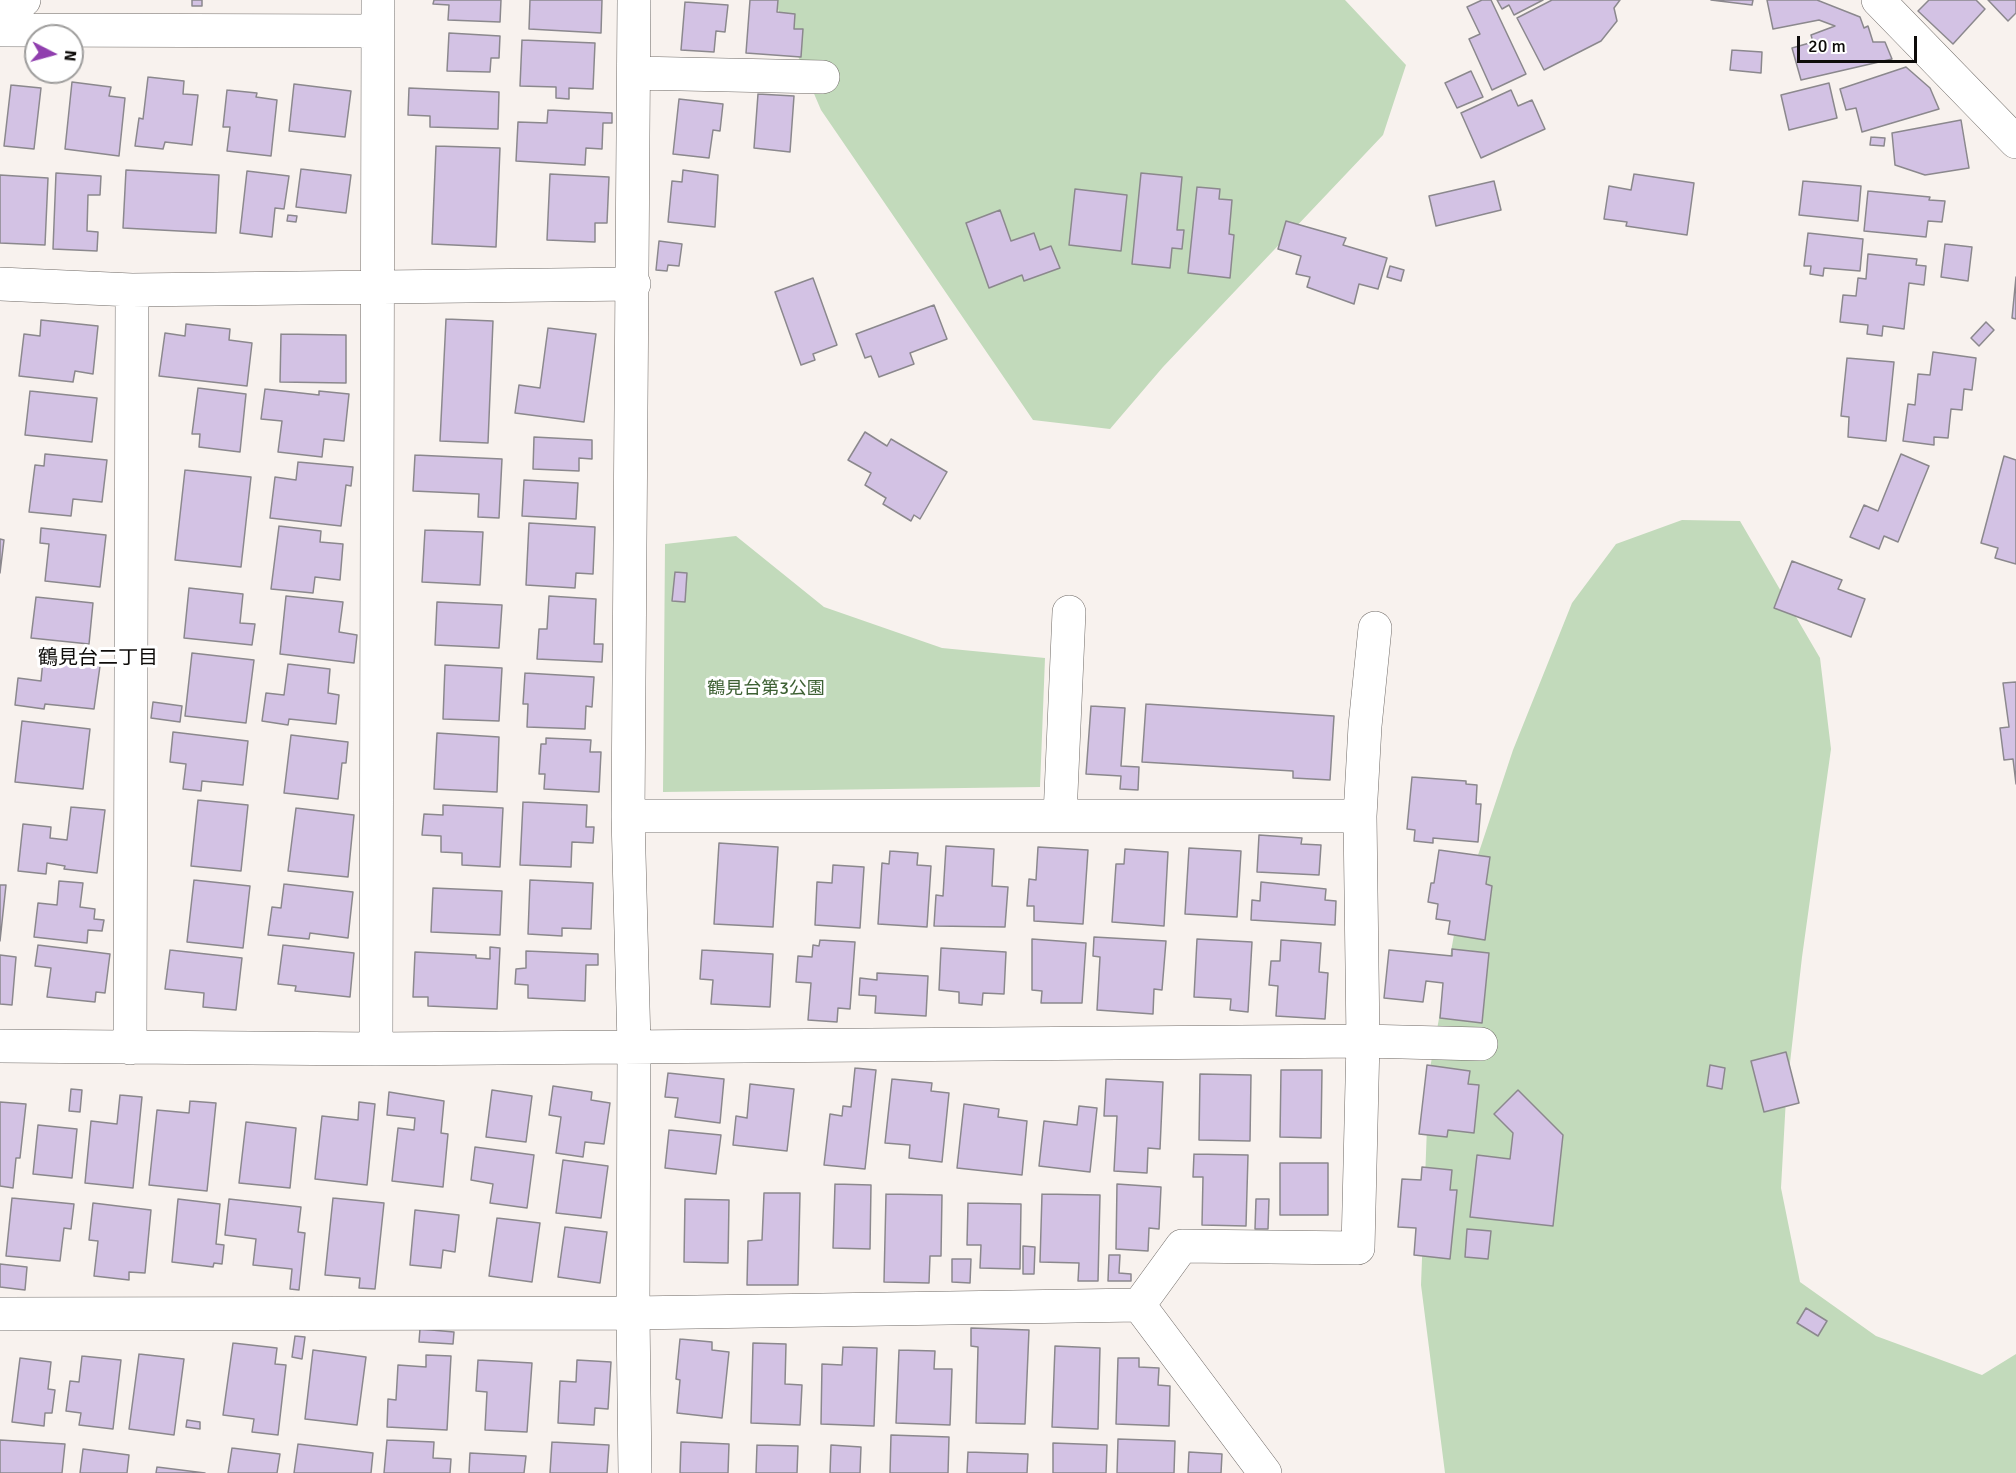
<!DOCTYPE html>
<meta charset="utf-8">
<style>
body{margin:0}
#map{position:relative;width:2016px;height:1473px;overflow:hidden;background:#f8f2ee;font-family:Signika,sans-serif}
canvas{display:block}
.north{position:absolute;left:24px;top:24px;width:60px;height:60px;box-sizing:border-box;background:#fff;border:2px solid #9f9e9d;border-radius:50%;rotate:96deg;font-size:16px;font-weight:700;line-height:24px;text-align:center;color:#0e0c0a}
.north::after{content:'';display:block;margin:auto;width:21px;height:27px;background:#903fae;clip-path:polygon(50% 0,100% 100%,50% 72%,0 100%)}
.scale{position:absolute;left:1797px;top:36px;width:120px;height:27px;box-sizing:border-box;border:3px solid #0e0c0a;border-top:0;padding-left:8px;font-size:18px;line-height:21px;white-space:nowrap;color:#0e0c0a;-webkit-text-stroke:4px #fff;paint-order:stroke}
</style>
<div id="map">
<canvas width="2016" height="1473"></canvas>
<div class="north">N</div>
<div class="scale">20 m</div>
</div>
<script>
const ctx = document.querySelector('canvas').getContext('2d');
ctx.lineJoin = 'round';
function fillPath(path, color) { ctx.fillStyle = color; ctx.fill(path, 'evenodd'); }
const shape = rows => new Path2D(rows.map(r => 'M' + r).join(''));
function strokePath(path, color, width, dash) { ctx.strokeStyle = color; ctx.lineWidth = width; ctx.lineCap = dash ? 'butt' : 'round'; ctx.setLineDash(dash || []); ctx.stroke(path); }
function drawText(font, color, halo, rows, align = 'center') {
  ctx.font = font + ' Signika,"Noto Sans JP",sans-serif'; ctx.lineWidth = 6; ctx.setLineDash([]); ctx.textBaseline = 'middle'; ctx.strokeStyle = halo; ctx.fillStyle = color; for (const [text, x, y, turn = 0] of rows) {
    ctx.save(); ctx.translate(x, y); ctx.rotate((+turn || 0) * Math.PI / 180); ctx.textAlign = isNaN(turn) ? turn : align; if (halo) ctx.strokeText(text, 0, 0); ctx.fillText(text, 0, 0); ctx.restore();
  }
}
fillPath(shape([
 [774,0,1345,0,1406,65,1383,135,1163,367,1110,429,1033,420,821,110],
 [1682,520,1740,521,1820,658,1831,749,1802,957,1786,1098,1781,1188,1800,1282,1876,1336,1982,1375,2016,1354,2016,1473,1445,1473,1421,1285,1429,1074,1457,918,1513,750,1572,603,1616,544],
 [736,536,824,607,942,648,1045,658,1040,787,663,792,665,544]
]), '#c2dabb');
const building = shape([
 [192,0,202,0,202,6,192,6,192,0],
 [434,0,501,0,500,22,448,20,449,5,433,4,434,0],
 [530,0,602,0,601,33,529,29,530,0],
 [750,0,778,0,777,12,795,14,794,29,803,29,801,57,746,53,750,0],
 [1482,0,1491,0,1526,74,1492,90,1469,39,1480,34,1467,7,1482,0],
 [1497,0,1543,0,1514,15,1509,5,1502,9,1497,0],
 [1552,0,1620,0,1614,8,1617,21,1601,41,1544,70,1517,18,1552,0],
 [1711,0,1753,0,1752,5,1711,0],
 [1767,0,1817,0,1860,17,1864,28,1868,26,1873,42,1885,42,1892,59,1801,80,1792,48,1813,42,1811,35,1835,26,1819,20,1773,29,1767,0],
 [1929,0,1976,0,1985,9,1953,44,1918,11,1929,0],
 [1988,0,2016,0,2016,13,2008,21,1988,0],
 [685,2,728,5,725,32,716,31,714,52,681,50,685,2],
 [449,33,500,36,499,58,491,58,490,72,447,71,449,33],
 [522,40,595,43,593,89,569,88,569,99,556,98,556,87,520,86,522,40],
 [1732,50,1762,52,1761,73,1730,70,1732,50],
 [1906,67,1930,88,1939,109,1862,132,1856,108,1846,110,1840,89,1906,67],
 [1471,71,1483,97,1457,108,1445,83,1471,71],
 [148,77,184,81,183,94,198,95,192,145,165,142,163,149,135,146,139,118,143,119,148,77],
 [72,82,111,87,109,96,125,98,119,156,65,149,72,82],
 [1829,83,1837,118,1789,130,1781,95,1829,83],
 [294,84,351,91,345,137,289,131,294,84],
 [11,85,41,88,34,149,4,146,11,85],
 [409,88,499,92,498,129,430,127,430,116,408,115,409,88],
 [227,90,257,93,256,97,277,100,271,156,227,151,230,127,223,127,227,90],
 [1511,90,1518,106,1532,100,1545,129,1481,158,1461,113,1511,90],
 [758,94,794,96,790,152,754,148,758,94],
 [679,99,723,104,720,131,713,130,709,158,673,154,679,99],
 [548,110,612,113,612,123,603,123,602,149,586,148,585,165,516,161,518,122,547,123,548,110],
 [1961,120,1969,168,1925,175,1895,165,1892,133,1961,120],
 [1871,137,1885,138,1884,146,1870,145,1871,137],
 [436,146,500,148,496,247,432,244,436,146],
 [301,169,351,175,346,213,296,207,301,169],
 [126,170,219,175,216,233,123,228,126,170],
 [683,170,718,175,715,227,668,222,672,181,682,182,683,170],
 [247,171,289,176,284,209,275,208,272,237,240,233,247,171],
 [56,173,101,176,100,195,88,195,87,231,98,232,97,251,53,249,56,173],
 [1141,173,1182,177,1177,230,1184,230,1182,249,1172,248,1170,268,1132,264,1141,173],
 [550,174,609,177,607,223,595,223,595,242,547,240,550,174],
 [1634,174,1694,183,1687,235,1626,226,1627,222,1604,219,1609,186,1631,190,1634,174],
 [0,175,48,178,45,245,0,243,0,175],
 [1494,181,1501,210,1436,226,1429,196,1494,181],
 [1803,181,1861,186,1858,221,1799,215,1803,181],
 [1197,187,1220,189,1219,199,1232,200,1229,234,1234,235,1230,278,1188,273,1197,187],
 [1075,189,1127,195,1121,251,1069,245,1075,189],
 [1868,191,1930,197,1929,200,1945,201,1942,222,1928,221,1926,237,1864,231,1868,191],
 [1000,210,1011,241,1034,233,1040,250,1051,246,1060,268,1024,281,1022,275,989,288,966,223,1000,210],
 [288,215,297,216,296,222,287,221,288,215],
 [1286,221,1346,238,1343,245,1387,258,1378,289,1359,284,1354,304,1307,287,1310,277,1296,274,1301,256,1278,249,1286,221],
 [1808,233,1863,239,1860,271,1824,268,1823,276,1810,274,1811,266,1804,266,1808,233],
 [659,241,682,244,679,266,668,265,667,271,656,270,659,241],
 [1945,244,1972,247,1968,281,1941,277,1945,244],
 [1868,254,1917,259,1916,265,1926,266,1924,285,1909,283,1904,329,1883,326,1882,336,1867,334,1868,325,1840,322,1843,295,1856,296,1858,278,1866,279,1868,254],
 [1390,266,1404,270,1401,281,1387,277,1390,266],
 [2016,277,2016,319,2012,318,2016,277],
 [813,278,837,345,813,354,815,360,801,365,775,292,813,278],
 [934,305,947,339,910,353,914,364,879,377,871,356,865,358,856,334,934,305],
 [446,319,493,321,488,443,440,441,446,319],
 [41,320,98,326,93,374,75,371,73,382,19,376,24,334,40,336,41,320],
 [1986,322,1994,330,1979,346,1971,338,1986,322],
 [186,324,230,329,229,340,252,343,247,386,159,376,165,333,185,336,186,324],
 [548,328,596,334,584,422,515,413,519,385,540,388,548,328],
 [281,334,346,335,346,383,280,382,281,334],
 [1933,352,1976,358,1972,390,1964,389,1962,410,1951,409,1948,438,1934,437,1934,445,1903,441,1908,404,1915,405,1918,374,1930,375,1933,352],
 [1847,358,1894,362,1886,441,1848,437,1849,417,1841,416,1847,358],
 [198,388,246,394,240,452,199,447,200,434,192,434,198,388],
 [265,389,319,395,319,391,349,394,344,441,324,439,322,457,278,452,282,421,261,419,265,389],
 [30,391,97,398,92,442,25,435,30,391],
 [865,432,887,446,891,439,947,472,920,519,914,515,911,521,883,504,886,498,865,485,871,473,848,460,865,432],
 [534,437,592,440,592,459,579,458,579,471,533,469,534,437],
 [45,454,107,460,102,502,73,499,71,516,29,512,35,465,44,466,45,454],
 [1901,454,1929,466,1898,542,1884,536,1879,549,1850,537,1864,505,1878,511,1901,454],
 [415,455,502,459,499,518,478,517,479,494,413,491,415,455],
 [2004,456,2016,460,2016,564,1995,558,1998,548,1981,543,2004,456],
 [298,462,353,467,351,486,346,485,341,526,270,518,275,477,296,480,298,462],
 [185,470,251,477,241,567,175,560,185,470],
 [524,480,578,483,576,519,522,516,524,480],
 [529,523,595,527,593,574,576,573,575,588,526,585,529,523],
 [279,526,321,531,320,542,343,544,340,580,315,577,313,593,271,589,279,526],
 [41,528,106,535,100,587,45,581,49,544,40,543,41,528],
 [425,530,483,532,480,585,422,582,425,530],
 [0,539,4,540,0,573,0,539],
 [1792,561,1842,580,1838,589,1865,599,1851,637,1774,608,1792,561],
 [675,572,687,573,685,602,672,601,675,572],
 [189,588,243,594,240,623,255,624,252,645,184,638,189,588],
 [286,596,343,602,339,632,357,635,354,663,280,654,286,596],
 [549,596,596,599,594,644,603,644,602,662,537,659,539,629,547,629,549,596],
 [36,597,93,603,89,644,31,638,36,597],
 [437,602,502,605,499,648,435,645,437,602],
 [192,653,254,660,246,723,185,716,192,653],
 [43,660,100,666,94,709,45,704,44,709,15,705,18,678,41,681,43,660],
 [288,664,330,669,328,693,339,695,336,724,289,719,288,725,262,721,266,693,284,695,288,664],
 [445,665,502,668,499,721,443,719,445,665],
 [525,673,594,677,592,707,586,706,585,729,527,727,528,704,523,704,525,673],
 [2016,682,2016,784,2013,759,2004,760,2000,728,2009,727,2003,683,2016,682],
 [153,702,182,706,180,722,151,718,153,702],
 [1146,704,1334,716,1330,780,1293,778,1293,771,1142,762,1146,704],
 [1091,706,1125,708,1121,766,1139,767,1138,790,1120,789,1121,776,1086,774,1091,706],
 [22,721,90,729,83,789,15,782,22,721],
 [173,732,248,741,243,785,202,781,201,791,183,789,186,764,170,762,173,732],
 [437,733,499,737,497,792,434,789,437,733],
 [291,735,348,742,346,763,342,763,338,799,284,793,291,735],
 [546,738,591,740,590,752,601,752,599,792,544,789,545,774,539,774,541,744,546,744,546,738],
 [1412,777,1466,781,1466,784,1477,785,1476,804,1481,804,1478,842,1433,838,1433,843,1414,841,1415,830,1407,829,1412,777],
 [198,800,248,805,241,871,191,866,198,800],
 [523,802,587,805,586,827,594,827,593,843,572,842,571,867,520,865,523,802],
 [443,805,503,808,500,867,462,865,462,853,441,852,441,836,422,835,424,814,443,815,443,805],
 [71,807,105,810,97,873,64,869,65,866,47,863,46,874,18,871,23,824,51,827,50,838,67,840,71,807],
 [296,808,354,815,348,877,288,871,296,808],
 [1259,835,1302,838,1301,844,1321,845,1319,875,1257,872,1259,835],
 [719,843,778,847,773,927,714,924,719,843],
 [946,846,994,849,992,886,1008,887,1005,927,934,926,936,895,943,896,946,846],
 [1038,847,1088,850,1083,924,1034,921,1034,906,1027,906,1029,879,1036,880,1038,847],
 [1189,848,1241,851,1237,917,1185,914,1189,848],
 [1125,849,1168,852,1164,926,1112,922,1116,864,1124,864,1125,849],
 [1439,850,1490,857,1486,884,1492,886,1485,940,1448,934,1450,921,1436,919,1438,904,1428,902,1431,883,1434,883,1439,850],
 [890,851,918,853,917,865,931,866,927,927,878,924,882,863,889,864,890,851],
 [833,865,864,867,860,928,815,925,817,882,832,883,833,865],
 [194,880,250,886,243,948,187,942,194,880],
 [530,880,593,883,591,929,562,928,562,936,528,934,530,880],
 [59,881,83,883,80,907,95,909,94,919,104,920,102,931,88,930,87,943,34,937,38,903,57,905,59,881],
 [1261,882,1326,889,1325,900,1336,901,1335,925,1251,920,1252,900,1260,901,1261,882],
 [284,884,353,892,348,938,310,933,309,939,268,935,272,907,281,908,284,884],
 [0,885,6,885,0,941,0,885],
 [433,888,502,891,500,935,431,932,433,888],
 [1094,937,1166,941,1162,990,1154,989,1153,1014,1097,1010,1100,957,1093,956,1094,937],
 [1032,939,1086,943,1082,1003,1041,1003,1042,991,1032,990,1032,939],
 [1197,939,1252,942,1248,1012,1230,1010,1231,999,1194,997,1197,939],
 [820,940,855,942,850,1009,838,1008,837,1022,808,1020,811,983,796,982,798,956,812,957,813,945,819,946,820,940],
 [1281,940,1321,943,1319,972,1328,973,1325,1019,1276,1016,1278,986,1269,985,1271,961,1280,961,1281,940],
 [38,945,110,954,105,993,96,992,95,1002,47,997,51,968,35,966,38,945],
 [283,945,354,953,350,997,295,991,296,986,278,984,283,945],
 [490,947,500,948,497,1009,428,1006,428,997,413,997,415,952,476,955,476,958,490,959,490,947],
 [941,948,1006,952,1004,994,983,993,982,1005,959,1003,959,992,939,990,941,948],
 [1452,949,1489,953,1482,1023,1440,1018,1443,983,1426,981,1423,1002,1384,998,1389,950,1452,956,1452,949],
 [170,950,242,958,236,1010,203,1007,204,993,165,989,170,950],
 [702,950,773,954,770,1007,711,1004,713,980,700,979,702,950],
 [526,951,598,954,598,965,586,965,585,1001,528,998,528,985,515,984,516,969,526,968,526,951],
 [0,955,16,957,12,1005,0,1004,0,955],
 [877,973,928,976,926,1016,875,1013,876,996,859,995,860,978,877,980,877,973],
 [1786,1052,1799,1103,1764,1112,1751,1061,1786,1052],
 [1427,1065,1470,1071,1468,1084,1479,1085,1474,1133,1448,1130,1447,1137,1419,1134,1427,1065],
 [1710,1065,1725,1068,1722,1089,1707,1086,1710,1065],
 [855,1068,876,1070,865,1169,824,1165,830,1114,842,1116,843,1106,851,1107,855,1068],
 [1281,1070,1322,1070,1321,1138,1280,1137,1281,1070],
 [668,1073,724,1079,720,1123,675,1117,678,1098,665,1097,668,1073],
 [1200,1074,1251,1075,1250,1141,1199,1140,1200,1074],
 [892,1079,932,1083,931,1091,949,1093,942,1162,909,1158,910,1145,885,1143,892,1079],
 [1106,1079,1163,1082,1160,1149,1148,1148,1147,1173,1114,1171,1117,1116,1104,1116,1106,1079],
 [750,1084,794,1089,787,1151,733,1145,736,1116,747,1118,750,1084],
 [553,1086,592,1092,591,1100,610,1103,604,1144,585,1142,583,1157,556,1153,561,1117,549,1115,553,1086],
 [71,1089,82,1090,80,1112,69,1111,71,1089],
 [492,1090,532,1096,526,1142,486,1137,492,1090],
 [1518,1090,1563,1135,1553,1226,1470,1217,1477,1155,1510,1159,1513,1133,1494,1114,1518,1090],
 [389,1092,444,1101,441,1133,448,1134,443,1187,392,1181,398,1128,414,1130,415,1118,387,1115,389,1092],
 [120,1095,142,1097,133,1188,85,1183,91,1121,117,1124,120,1095],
 [190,1101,216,1103,207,1191,149,1185,157,1110,189,1113,190,1101],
 [0,1102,26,1104,20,1158,16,1158,13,1188,0,1186,0,1102],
 [359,1102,375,1104,367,1185,315,1179,322,1116,358,1120,359,1102],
 [964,1104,999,1109,998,1117,1027,1121,1022,1175,957,1168,964,1104],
 [1079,1106,1097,1108,1090,1172,1039,1166,1044,1121,1077,1125,1079,1106],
 [246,1122,296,1128,290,1188,239,1183,246,1122],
 [38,1125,77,1129,72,1178,33,1174,38,1125],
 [669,1130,721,1135,716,1174,665,1168,669,1130],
 [475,1147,534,1155,527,1208,490,1203,493,1184,471,1180,475,1147],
 [1194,1154,1248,1155,1246,1226,1202,1225,1203,1177,1193,1177,1194,1154],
 [563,1160,608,1166,601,1218,556,1213,563,1160],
 [1280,1163,1328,1163,1328,1215,1280,1215,1280,1163],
 [1422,1167,1452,1170,1450,1190,1457,1190,1450,1259,1414,1255,1416,1228,1398,1227,1402,1179,1421,1180,1422,1167],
 [835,1184,871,1185,870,1249,833,1248,835,1184],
 [1117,1184,1161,1187,1159,1229,1149,1228,1148,1251,1116,1249,1117,1184],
 [764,1193,800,1193,798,1285,747,1285,748,1241,762,1240,764,1193],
 [886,1194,942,1195,941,1256,930,1256,929,1283,884,1282,886,1194],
 [1042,1194,1100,1195,1098,1281,1078,1281,1079,1263,1040,1262,1042,1194],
 [12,1198,74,1204,71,1229,64,1228,60,1261,6,1256,12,1198],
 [333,1198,384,1203,375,1289,359,1288,360,1278,325,1275,333,1198],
 [178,1199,220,1204,216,1244,224,1245,222,1264,214,1263,213,1267,172,1262,178,1199],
 [229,1199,301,1207,298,1232,305,1233,299,1290,290,1289,292,1269,253,1265,256,1239,225,1235,229,1199],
 [685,1199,729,1200,728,1263,684,1262,685,1199],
 [1256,1199,1269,1199,1268,1229,1255,1229,1256,1199],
 [93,1203,151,1210,145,1273,129,1272,129,1280,94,1276,98,1241,89,1240,93,1203],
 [968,1203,1021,1204,1020,1269,980,1268,981,1245,967,1245,968,1203],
 [415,1210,459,1215,455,1252,443,1250,441,1268,410,1265,415,1210],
 [497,1218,540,1223,532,1282,489,1276,497,1218],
 [565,1227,607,1232,600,1283,558,1277,565,1227],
 [1467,1229,1491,1231,1488,1259,1465,1257,1467,1229],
 [1023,1246,1035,1247,1034,1274,1023,1274,1023,1246],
 [1109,1255,1120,1255,1119,1273,1131,1274,1131,1281,1108,1281,1109,1255],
 [952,1259,971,1259,970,1283,952,1282,952,1259],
 [0,1264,27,1267,25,1290,0,1287,0,1264],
 [1806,1308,1827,1321,1818,1336,1797,1323,1806,1308],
 [971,1328,1029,1330,1025,1424,976,1423,978,1347,971,1346,971,1328],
 [420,1329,454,1332,453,1344,419,1342,420,1329],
 [295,1336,305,1337,302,1359,292,1357,295,1336],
 [680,1339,712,1342,712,1350,729,1352,722,1418,677,1413,680,1380,676,1379,680,1339],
 [233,1343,277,1348,275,1364,286,1365,278,1435,252,1432,254,1419,223,1415,233,1343],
 [753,1343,786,1344,785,1384,802,1385,800,1425,751,1423,753,1343],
 [1055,1346,1100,1348,1098,1429,1052,1427,1055,1346],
 [843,1347,877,1348,874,1426,821,1424,822,1364,842,1365,843,1347],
 [313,1350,366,1357,357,1425,305,1419,313,1350],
 [899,1350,935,1351,934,1369,952,1369,950,1425,896,1423,899,1350],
 [139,1354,184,1359,174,1435,129,1429,139,1354],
 [426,1355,451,1356,447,1430,387,1427,388,1399,396,1400,398,1365,426,1367,426,1355],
 [82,1356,121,1360,113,1429,79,1425,81,1413,66,1411,70,1381,79,1382,82,1356],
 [20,1358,51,1362,48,1389,55,1390,52,1413,45,1413,44,1426,12,1422,20,1358],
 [1118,1358,1139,1358,1139,1367,1159,1368,1158,1385,1170,1386,1169,1426,1116,1424,1118,1358],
 [478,1360,532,1363,527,1432,485,1430,487,1392,476,1391,478,1360],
 [577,1360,611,1362,608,1409,595,1408,594,1425,558,1423,560,1381,576,1382,577,1360],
 [187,1420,200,1422,200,1429,186,1427,187,1420],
 [891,1435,949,1437,948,1473,890,1473,891,1435],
 [1118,1439,1175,1441,1174,1473,1117,1473,1118,1439],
 [0,1440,65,1444,62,1473,0,1473,0,1440],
 [387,1440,434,1442,433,1458,451,1459,450,1473,384,1473,387,1440],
 [552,1442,609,1445,607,1473,550,1473,552,1442],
 [681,1442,729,1444,728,1473,680,1473,681,1442],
 [1053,1443,1107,1445,1106,1473,1053,1473,1053,1443],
 [298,1444,373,1453,371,1473,294,1473,298,1444],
 [757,1445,798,1446,797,1473,756,1473,757,1445],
 [831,1445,861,1447,860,1473,830,1473,831,1445],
 [232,1448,280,1454,277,1473,228,1473,232,1448],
 [83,1449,129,1455,127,1473,80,1473,83,1449],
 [968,1452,1028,1454,1027,1473,967,1473,968,1452],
 [1189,1452,1222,1454,1221,1473,1188,1473,1189,1452],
 [470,1453,526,1456,524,1473,469,1473,470,1453],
 [157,1467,205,1473,156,1473,157,1467]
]);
fillPath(building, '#d3c2e4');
strokePath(building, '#8b888d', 1.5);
const minor = shape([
 [634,0,628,816,634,1045,633,1313,635,1473],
 [1878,0,2016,142],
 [0,18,24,0],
 [0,30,377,31],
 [634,73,823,77],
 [0,284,132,290,634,284],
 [628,816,1360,816,1363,1041,1358,1248,1182,1246,1139,1305],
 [1060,816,1069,612],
 [1360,816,1365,726,1375,628],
 [0,1046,376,1049,1363,1041,1481,1044],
 [130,1048,132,290],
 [376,1049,378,0],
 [1139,1305,1265,1473],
 [0,1314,633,1313,1139,1305]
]);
strokePath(minor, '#706b67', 34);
strokePath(minor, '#fff', 33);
drawText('18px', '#3e6134', '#fff', [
 ["鶴見台第3公園",766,689]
]);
drawText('20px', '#0e0c0a', '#fff', [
 ["鶴見台二丁目",98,659]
]);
</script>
